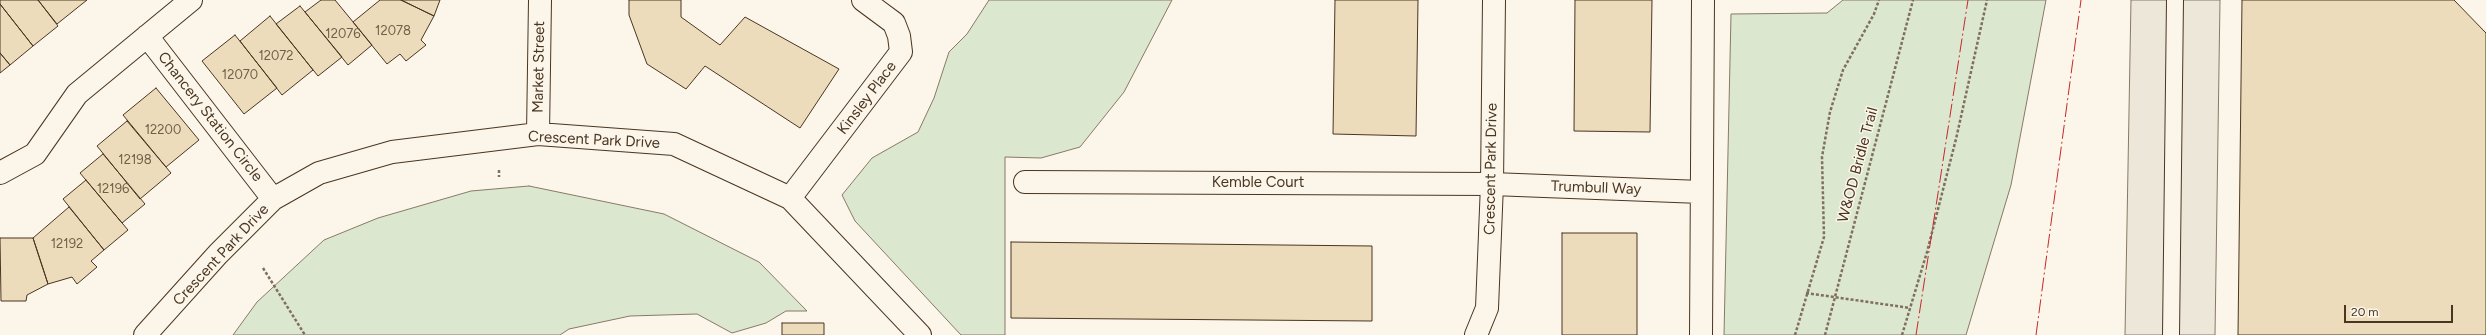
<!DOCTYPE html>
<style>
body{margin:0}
#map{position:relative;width:2486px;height:335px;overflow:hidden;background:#fbf6e9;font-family:Figtree,sans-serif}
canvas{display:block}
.scale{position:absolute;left:2344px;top:305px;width:109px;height:18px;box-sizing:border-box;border:2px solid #4a3520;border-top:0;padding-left:5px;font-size:12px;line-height:14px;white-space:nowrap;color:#4a3520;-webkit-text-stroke:3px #fbf6e9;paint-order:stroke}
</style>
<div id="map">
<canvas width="2486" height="335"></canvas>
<div class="scale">20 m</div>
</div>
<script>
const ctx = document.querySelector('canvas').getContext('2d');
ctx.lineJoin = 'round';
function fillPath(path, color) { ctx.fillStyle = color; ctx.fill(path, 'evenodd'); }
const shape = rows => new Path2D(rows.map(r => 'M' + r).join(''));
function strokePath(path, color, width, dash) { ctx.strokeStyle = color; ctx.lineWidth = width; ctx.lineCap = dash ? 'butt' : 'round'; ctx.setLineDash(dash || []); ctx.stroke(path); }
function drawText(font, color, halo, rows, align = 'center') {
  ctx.font = font + ' Figtree,sans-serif'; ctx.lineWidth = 3; ctx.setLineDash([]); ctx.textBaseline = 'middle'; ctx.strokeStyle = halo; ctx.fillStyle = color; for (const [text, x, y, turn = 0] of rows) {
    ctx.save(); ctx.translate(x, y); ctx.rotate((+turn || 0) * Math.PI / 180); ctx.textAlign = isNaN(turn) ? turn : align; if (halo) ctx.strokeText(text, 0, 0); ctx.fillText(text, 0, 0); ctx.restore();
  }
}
const green = shape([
 [989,0,1172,0,1124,92,1080,147,1041,158,1005,157,1005,335,961,335,855,221,842,195,872,158,918,132,934,98,949,52,967,34,989,0],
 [1843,0,2046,0,2011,185,1966,335,1724,335,1731,14,1827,13,1843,0],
 [529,186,664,214,759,262,807,311,786,311,766,323,732,333,697,314,630,316,569,329,560,335,233,335,257,302,324,240,378,218,471,191,529,186]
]);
fillPath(green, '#dce7d0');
strokePath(green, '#887966', 1);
const parking = shape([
 [2131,0,2220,0,2215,335,2125,335,2131,0]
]);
fillPath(parking, '#ede7d9');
strokePath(parking, '#887966', 1);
const building = shape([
 [0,0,38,0,58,26,33,46,0,4,0,0],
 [38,0,87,0,57,24,38,0],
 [321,0,335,0,372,45,348,65,305,12,321,0],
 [380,0,401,0,434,16,421,40,426,45,406,61,400,54,387,64,353,22,380,0],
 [401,0,440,0,434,16,401,0],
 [629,0,681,0,681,17,720,45,745,17,839,69,800,128,705,66,686,89,647,64,629,15,629,0],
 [1335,0,1418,0,1416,136,1333,134,1335,0],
 [1575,0,1652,0,1650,132,1574,131,1575,0],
 [2242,0,2454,0,2486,33,2486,335,2238,335,2242,0],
 [0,4,33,46,10,65,0,53,0,4],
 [300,6,342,57,318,76,276,24,300,6],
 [270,16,313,70,282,95,240,41,270,16],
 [235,35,277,88,244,114,202,61,235,35],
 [0,53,10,65,0,73,0,53],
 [156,88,199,140,166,167,123,115,156,88],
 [127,121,171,173,140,199,97,146,127,121],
 [103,154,145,204,122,223,80,173,103,154],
 [86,180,128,230,104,250,63,199,86,180],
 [69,207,104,250,91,261,97,267,77,284,72,277,48,284,33,238,69,207],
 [1562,233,1637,233,1637,335,1562,335,1562,233],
 [0,238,33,238,48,284,27,295,26,301,1,301,0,238],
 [1011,242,1372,246,1372,321,1011,318,1011,242],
 [782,323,824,323,824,335,782,335,782,323]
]);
fillPath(building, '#ecdcbc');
strokePath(building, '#4a3520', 1);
const lane = shape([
 [2171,335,2175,0]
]);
const street = shape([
 [147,36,273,199],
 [538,134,540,0],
 [0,173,35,154,77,94,191,0],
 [1025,182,1492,184,1701,192],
 [790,198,901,52,899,36,894,23,863,0],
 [145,335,218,254,273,199,319,173,392,152,538,134,674,144,790,198,920,335],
 [1476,335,1487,308,1492,184,1494,0],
 [1701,335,1703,0]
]);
strokePath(lane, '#4a3520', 18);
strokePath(street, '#4a3520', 24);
strokePath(shape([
 [499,170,499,177],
 [263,268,305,335],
 [1806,293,1910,308],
 [1795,335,1824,237,1822,157,1830,112,1843,70,1874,14,1879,0],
 [1825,335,1913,0],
 [1902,335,1927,252,1956,139,1987,0]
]), '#7f6f5c', 2.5, [3, 2]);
strokePath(lane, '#fbf6e9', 16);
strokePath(street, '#fbf6e9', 22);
strokePath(shape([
 [1916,335,1968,0],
 [2036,335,2081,0]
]), '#c62828', 1, [14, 3, 2, 3]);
drawText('13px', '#725f47', null, [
 ["12078",393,31],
 ["12076",343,34],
 ["12072",276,56],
 ["12070",240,75],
 ["12200",163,130],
 ["12198",135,160],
 ["12196",113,189],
 ["12192",67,244]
]);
drawText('15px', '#4a3520', '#fbf6e9', [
 ["Market Street",539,67,-89],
 ["Kinsley Place",867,98,-53],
 ["Chancery Station Circle",210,117,52],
 ["Crescent Park Drive",594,140,3],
 ["W&OD Bridle Trail",1858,165,-75],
 ["Crescent Park Drive",1491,169,-89],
 ["Kemble Court",1258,183],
 ["Trumbull Way",1596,188,2],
 ["Crescent Park Drive",221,255,-47]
]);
</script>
